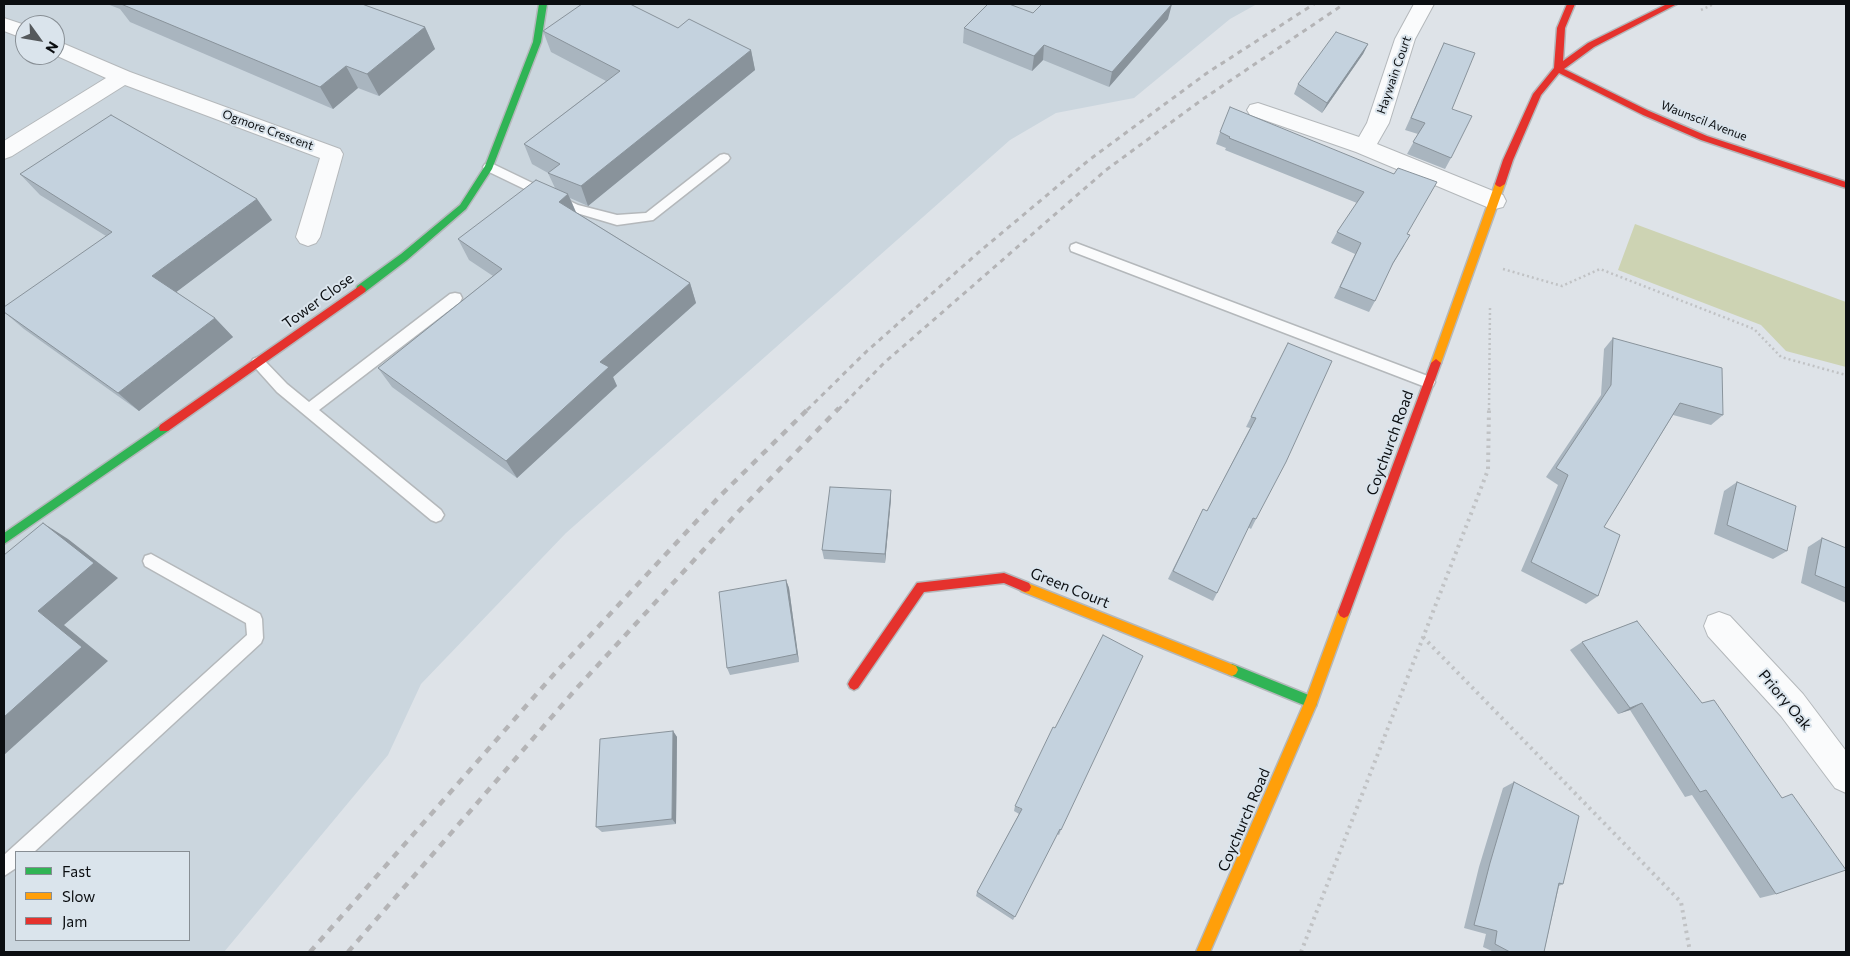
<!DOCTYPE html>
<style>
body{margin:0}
#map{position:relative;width:1850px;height:956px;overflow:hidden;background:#dee3e8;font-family:Commissioner,sans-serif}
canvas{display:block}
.frame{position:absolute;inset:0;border:5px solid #0b0e11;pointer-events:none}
.legend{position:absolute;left:15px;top:851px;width:175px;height:90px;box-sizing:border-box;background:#dae4ec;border:1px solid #878e94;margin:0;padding:6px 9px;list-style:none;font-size:15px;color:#0b0e11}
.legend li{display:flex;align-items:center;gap:10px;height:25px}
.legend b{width:25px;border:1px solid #878e94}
.north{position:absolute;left:15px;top:15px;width:50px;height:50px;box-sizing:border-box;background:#dae4ec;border:1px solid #878e94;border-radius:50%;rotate:122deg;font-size:14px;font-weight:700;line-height:20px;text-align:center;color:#0b0e11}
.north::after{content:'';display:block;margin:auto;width:18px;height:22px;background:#55595c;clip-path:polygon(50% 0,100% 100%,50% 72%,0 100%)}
</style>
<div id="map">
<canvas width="1850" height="956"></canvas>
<div class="frame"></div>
<ul class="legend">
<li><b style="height:6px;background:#30b455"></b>Fast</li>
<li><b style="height:6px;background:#ff9f0a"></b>Slow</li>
<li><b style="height:6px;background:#e5322d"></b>Jam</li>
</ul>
<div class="north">N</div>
</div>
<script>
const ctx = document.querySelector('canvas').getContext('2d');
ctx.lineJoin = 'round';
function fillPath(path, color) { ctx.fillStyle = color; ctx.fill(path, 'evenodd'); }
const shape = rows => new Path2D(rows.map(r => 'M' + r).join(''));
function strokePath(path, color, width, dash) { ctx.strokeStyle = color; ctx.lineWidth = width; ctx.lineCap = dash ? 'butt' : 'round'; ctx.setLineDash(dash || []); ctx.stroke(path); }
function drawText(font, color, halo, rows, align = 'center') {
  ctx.font = font + ' Commissioner,sans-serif'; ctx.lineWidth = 4; ctx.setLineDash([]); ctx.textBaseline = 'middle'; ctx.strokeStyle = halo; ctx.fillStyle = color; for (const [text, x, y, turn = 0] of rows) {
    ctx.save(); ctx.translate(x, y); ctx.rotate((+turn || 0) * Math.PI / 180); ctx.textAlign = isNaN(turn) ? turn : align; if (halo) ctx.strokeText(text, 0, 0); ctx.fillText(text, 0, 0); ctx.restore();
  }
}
fillPath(shape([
 [4,4,1257,4,1230,19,1134,98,1056,113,1010,140,566,533,421,684,388,755,224,952,4,952],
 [25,25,55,25,55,55,25,55],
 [16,852,189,852,189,940,16,940]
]), '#cbd6de');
fillPath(shape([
 [1635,224,1846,302,1846,367,1786,351,1761,325,1618,270]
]), '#cdd3b3');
const lane = shape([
 [724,154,728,155,730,158,728,161,653,220,617,225,570,211,485,170,483,167,485,164,493,164,578,205,617,215,646,213,720,155,724,154],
 [1076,243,1433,378,1435,382,1433,386,1428,388,1423,386,1071,251,1070,248,1071,245,1076,243],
 [455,293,460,294,462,298,460,302,319,410,441,510,444,515,441,520,436,522,431,520,277,392,251,363,253,359,258,357,263,359,287,384,309,402,450,294,455,293],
 [151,554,260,614,262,619,263,638,261,643,34,852,16,852,16,868,4,876,4,855,247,635,246,623,145,566,143,561,145,556,151,554]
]);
const street = shape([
 [1414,4,1434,4,1415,39,1389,123,1377,144,1503,195,1506,201,1503,207,1495,209,1487,207,1356,152,1250,115,1247,110,1250,105,1258,103,1359,137,1367,123,1395,39,1414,4],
 [4,18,25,25,25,39,4,31,4,18],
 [55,40,130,72,340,149,343,154,320,237,316,243,308,246,300,243,296,237,320,158,125,85,12,156,4,159,4,141,106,78,55,55,55,40],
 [1719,612,1730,616,1803,694,1846,751,1846,793,1835,788,1781,716,1708,636,1704,626,1708,616,1719,612]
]);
const fast = shape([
 [539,4,547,4,541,42,492,169,466,209,407,260,365,292,357,292,356,289,357,286,401,254,460,205,485,166,533,42,539,4],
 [164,423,168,425,169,428,168,431,4,544,4,533,164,423],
 [1232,664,1316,698,1317,702,1316,706,1311,708,1228,674,1226,670,1228,666,1232,664]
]);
const slow = shape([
 [1500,181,1505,184,1441,363,1436,367,1432,366,1431,363,1495,184,1500,181],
 [1025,582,1236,666,1238,670,1236,674,1232,676,1021,591,1019,587,1021,583,1025,582],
 [1344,606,1348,608,1350,612,1316,706,1210,952,1196,952,1305,701,1338,612,1340,608,1344,606]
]);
const jam = shape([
 [1567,4,1575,4,1565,28,1563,61,1588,43,1667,4,1677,4,1594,47,1564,69,1649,111,1707,136,1846,182,1846,188,1701,140,1643,115,1559,73,1541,95,1513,160,1505,184,1500,187,1497,186,1495,184,1503,160,1533,94,1554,68,1557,28,1567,4],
 [361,285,366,289,365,292,168,431,160,431,159,428,160,425,361,285],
 [1436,359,1441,363,1350,612,1348,616,1344,618,1340,616,1338,612,1431,363,1436,359],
 [1004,573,1029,583,1031,587,1029,591,1025,592,1004,583,924,592,858,688,854,690,850,688,848,684,850,680,917,583,1004,573]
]);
strokePath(lane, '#b4b8bb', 3);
strokePath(street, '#b4b8bb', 2);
strokePath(fast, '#b4b8bb', 3);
strokePath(slow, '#b4b8bb', 3);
strokePath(jam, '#b4b8bb', 3);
strokePath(shape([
 [1701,10,1714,4],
 [1503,269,1562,286,1600,269,1754,329,1781,357,1846,375],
 [1489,410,1490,308]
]), '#c0c2c4', 2.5, [2, 3]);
strokePath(shape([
 [1423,637,1681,902,1690,952],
 [1301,952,1488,470,1489,408]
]), '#c0c2c4', 4, [2.5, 4.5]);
fillPath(lane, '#fafbfc');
fillPath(street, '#fafbfc');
fillPath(fast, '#30b455');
fillPath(slow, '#ff9f0a');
fillPath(jam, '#e5322d');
strokePath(shape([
 [807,410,867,351,979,252,1089,160,1207,73,1314,4],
 [838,410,884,363,1106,170,1203,99,1344,4]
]), '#b4b4b6', 3, [5, 5]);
strokePath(shape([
 [310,952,556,672,720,496,809,408],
 [348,952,576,689,740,510,839,408]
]), '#b4b4b6', 4.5, [7, 7]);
fillPath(shape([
 [107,4,362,4,425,27,435,49,379,96,358,88,333,109,130,22,120,9],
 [1033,13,1168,19,1109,87,1043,60,1032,71,963,43,964,28],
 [678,28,751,50,755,70,588,206,570,198,576,212,690,283,696,303,613,377,617,386,517,478,392,387,378,368,493,276,469,260,458,239,555,188,548,173,532,164,524,144,606,81,551,52,543,31],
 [1444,43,1452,109,1451,158,1445,169,1407,154,1418,134,1405,130],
 [1368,44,1363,54,1322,113,1294,94,1298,84],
 [1220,132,1394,174,1407,234,1404,246,1391,267,1375,301,1369,312,1334,298,1355,254,1331,243,1337,232,1357,203,1225,150,1226,148,1216,144],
 [20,174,257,199,272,220,176,292,215,318,233,337,139,411,24,329,4,312,106,236,40,195],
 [1613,338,1723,415,1711,425,1673,415,1604,527,1598,596,1586,604,1521,571,1558,485,1546,477,1601,395,1604,349],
 [1288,343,1256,519,1251,529,1248,527,1217,593,1213,601,1168,579,1203,509,1207,511,1250,428,1246,427],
 [1737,482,1787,551,1773,559,1714,534,1724,491],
 [891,490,891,499,885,563,824,559,822,550],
 [1822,538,1846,548,1846,603,1801,583,1808,547],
 [786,580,789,588,799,662,730,675,727,668],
 [1637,621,1776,894,1760,898,1692,795,1685,797,1630,710,1618,714,1570,650,1582,642],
 [673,731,677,737,676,824,602,832,596,827],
 [1514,782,1563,884,1559,886,1544,952,1494,952,1483,947,1486,934,1464,928,1479,867,1503,788],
 [1015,806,1061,830,1059,835,1057,834,1013,920,976,896,977,892,1019,814,1014,811]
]), '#a9b5bf');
fillPath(shape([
 [1172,4,1168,19,1109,87,1112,72],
 [425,27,435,49,379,96,367,74],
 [1368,44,1363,54,1322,113,1327,103],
 [1044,45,1043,60,1032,71,1034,56],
 [751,50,755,70,588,206,581,186],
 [346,66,358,88,333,109,320,87],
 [568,194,577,215,559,202],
 [257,199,272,220,171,296,152,276],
 [690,283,696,303,613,377,617,386,517,478,506,461,600,362],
 [215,318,233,337,139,411,118,393],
 [891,490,891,499,885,563,885,554],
 [43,523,68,539,118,578,64,625,108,661,4,755,4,717],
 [786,580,789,588,799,662,797,654],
 [1642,703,1630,710,1618,714,1630,708],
 [673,731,677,737,676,824,672,819]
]), '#89939b');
const building = shape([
 [121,4,362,4,425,27,367,74,346,66,320,87,121,4],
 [582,4,630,4,678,28,689,19,751,50,581,186,548,173,560,164,524,144,620,71,543,31,582,4],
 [988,4,1009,4,1033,13,1042,4,1172,4,1112,72,1044,45,1034,56,964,28,988,4],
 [1336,32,1368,44,1327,103,1298,84,1336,32],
 [1444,43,1475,53,1452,109,1472,116,1451,158,1413,142,1425,123,1411,118,1444,43],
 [1230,107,1394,174,1398,168,1437,182,1407,234,1410,235,1393,263,1375,301,1340,287,1361,243,1337,232,1364,192,1229,138,1230,137,1220,132,1230,107],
 [111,115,257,199,152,276,215,318,118,393,4,312,4,307,112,232,20,174,111,115],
 [536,180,568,194,559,202,690,283,600,362,609,367,506,461,378,368,502,269,458,239,536,180],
 [1613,338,1722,368,1723,415,1680,403,1604,527,1620,535,1598,596,1531,562,1568,475,1556,468,1611,385,1613,338],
 [1288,343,1332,361,1286,462,1256,519,1253,518,1217,593,1173,571,1203,509,1207,511,1256,418,1251,417,1288,343],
 [1737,482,1796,506,1787,551,1727,525,1737,482],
 [830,487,891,490,885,554,822,550,830,487],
 [43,523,94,563,38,611,82,647,4,717,4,555,43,523],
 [1822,538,1846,548,1846,588,1815,575,1822,538],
 [786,580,797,654,727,668,719,592,786,580],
 [1637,621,1702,703,1714,700,1782,798,1792,794,1846,870,1776,894,1706,790,1700,792,1642,703,1630,708,1582,642,1637,621],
 [1103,635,1143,656,1061,830,1060,829,1015,917,977,892,1022,809,1015,806,1053,727,1055,728,1103,635],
 [673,731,672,819,596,827,600,739,673,731],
 [1514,782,1579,816,1563,884,1559,883,1544,952,1510,952,1495,944,1497,931,1474,925,1490,863,1514,782]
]);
fillPath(building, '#c4d2de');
strokePath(building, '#89939b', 1);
drawText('12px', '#0b0e11', '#dae4ec', [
 ["Haywain Court",1394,75,-71],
 ["Waunscil Avenue",1704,121,21],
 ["Ogmore Crescent",268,130,20]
]);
drawText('15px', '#0b0e11', '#dae4ec', [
 ["Tower Close",318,301,-36],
 ["Coychurch Road",1390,443,-70],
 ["Green Court",1070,588,22],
 ["Priory Oak",1785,700,50],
 ["Coychurch Road",1244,820,-67]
]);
</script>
